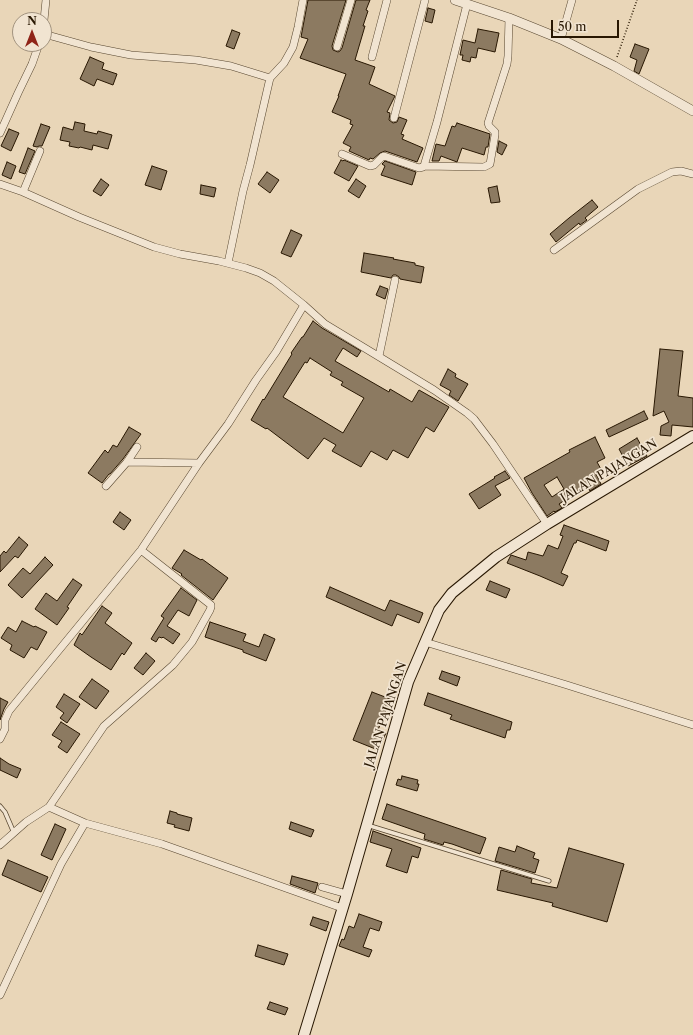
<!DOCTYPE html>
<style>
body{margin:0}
#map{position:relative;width:693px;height:1035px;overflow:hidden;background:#e9d6b8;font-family:"Libre Caslon Text",serif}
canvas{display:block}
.north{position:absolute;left:12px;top:12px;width:40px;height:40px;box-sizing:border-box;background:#f1e4d1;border:1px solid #a1927e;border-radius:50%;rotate:0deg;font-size:11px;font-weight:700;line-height:16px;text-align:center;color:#281702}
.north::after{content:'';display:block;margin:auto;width:14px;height:18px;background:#8f2418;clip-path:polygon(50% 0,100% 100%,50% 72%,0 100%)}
.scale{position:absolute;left:551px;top:20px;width:68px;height:18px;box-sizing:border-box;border:2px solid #281702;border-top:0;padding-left:5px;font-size:12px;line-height:14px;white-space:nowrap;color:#281702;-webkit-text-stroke:3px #f1e4d1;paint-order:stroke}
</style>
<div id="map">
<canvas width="693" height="1035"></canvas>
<div class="north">N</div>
<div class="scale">50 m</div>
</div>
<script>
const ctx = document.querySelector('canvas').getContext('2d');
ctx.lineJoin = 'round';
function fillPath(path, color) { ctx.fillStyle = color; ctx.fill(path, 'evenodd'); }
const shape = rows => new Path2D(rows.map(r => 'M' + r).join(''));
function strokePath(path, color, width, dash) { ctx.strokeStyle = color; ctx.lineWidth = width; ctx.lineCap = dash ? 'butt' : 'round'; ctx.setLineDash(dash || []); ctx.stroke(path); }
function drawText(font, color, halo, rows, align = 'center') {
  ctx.font = font + ' "Libre Caslon Text",serif'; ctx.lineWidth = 3.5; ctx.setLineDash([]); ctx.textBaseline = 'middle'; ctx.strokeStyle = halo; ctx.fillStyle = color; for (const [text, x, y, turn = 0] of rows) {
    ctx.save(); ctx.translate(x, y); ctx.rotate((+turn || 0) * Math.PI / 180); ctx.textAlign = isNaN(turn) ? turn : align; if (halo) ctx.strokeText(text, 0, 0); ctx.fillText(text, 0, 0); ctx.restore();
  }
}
const building = shape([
 [308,0,346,0,332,46,333,50,338,52,340,51,342,48,356,0,370,0,366,10,368,11,363,26,365,26,355,60,375,67,369,84,395,96,387,112,390,113,389,120,393,123,397,122,399,117,407,120,401,134,404,135,402,139,423,148,417,162,385,151,380,153,373,159,370,158,369,160,349,151,351,147,343,143,353,125,350,124,351,120,332,112,339,96,338,96,346,74,300,58,308,39,301,37,308,0],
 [428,8,435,10,432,23,425,21,428,8],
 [478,29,499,33,495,52,478,48,476,58,471,57,470,62,462,60,463,55,460,55,463,40,475,43,478,29],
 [232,30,240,33,234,49,226,46,232,30],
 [635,44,649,49,639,74,634,71,637,60,630,57,635,44],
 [90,57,104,63,102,69,117,74,113,85,97,79,94,86,80,79,90,57],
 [75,122,85,124,84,131,97,134,98,131,112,135,108,149,93,145,92,150,80,147,79,148,69,146,70,142,60,140,63,127,73,130,75,122],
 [457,123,490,134,488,147,486,147,484,155,462,148,457,162,441,156,439,161,432,161,436,144,445,146,452,126,455,127,457,123],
 [41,124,50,127,42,146,39,146,37,147,33,146,41,124],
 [9,129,19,133,11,151,1,146,9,129],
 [499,141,507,145,502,155,497,152,499,141],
 [28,148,35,151,25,174,19,172,28,148],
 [341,160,343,161,344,160,358,166,349,181,334,173,341,160],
 [385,161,416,172,412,185,381,175,385,166,382,164,385,161],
 [7,162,16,166,11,179,2,175,7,162],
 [152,166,167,171,161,190,145,185,152,166],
 [267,172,279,180,270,193,258,184,267,172],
 [101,179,109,185,101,196,93,191,101,179],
 [356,179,366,186,359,198,348,191,356,179],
 [201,185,216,188,214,197,200,194,201,185],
 [497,186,500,202,491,203,488,188,497,186],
 [592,200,598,207,585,218,587,220,580,225,579,223,556,242,550,234,569,218,592,200],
 [291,230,302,235,291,257,281,253,291,230],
 [364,253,394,258,393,259,415,263,415,265,424,267,421,283,400,279,399,277,396,275,393,275,391,278,361,272,364,253],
 [380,286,388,289,385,299,376,295,380,286],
 [313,321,322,328,361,351,357,357,343,348,335,361,389,392,390,389,412,402,419,390,449,407,434,432,426,427,408,458,393,450,387,460,371,451,361,467,332,451,336,445,324,438,308,459,267,428,266,429,251,420,263,399,264,400,292,354,291,353,302,337,303,337,313,321],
 [310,358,332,372,330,375,343,382,341,385,364,398,343,433,283,397,305,362,307,363,310,358],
 [660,349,683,351,678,396,693,398,693,427,672,425,671,436,660,435,661,426,669,422,664,411,653,416,660,349],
 [448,369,456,374,455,377,468,384,458,401,449,395,451,391,440,385,448,369],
 [644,411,648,419,609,437,606,430,644,411],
 [129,427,141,434,123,459,110,474,109,474,102,483,88,473,105,450,108,453,113,445,117,447,129,427],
 [595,437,605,458,597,462,602,471,596,474,601,484,590,491,587,486,564,499,565,500,559,504,562,508,555,512,554,511,547,516,532,493,524,478,570,452,569,450,595,437],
 [557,477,564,489,552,497,544,485,557,477],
 [637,438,647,456,628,466,619,449,637,438],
 [505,471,510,478,495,486,501,495,479,509,469,494,495,478,494,477,505,471],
 [120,512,131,520,124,530,113,522,120,512],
 [564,525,609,541,606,551,577,540,576,543,574,543,561,573,568,576,563,586,540,576,507,563,511,555,526,560,528,552,543,556,548,545,558,549,563,536,560,535,564,525],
 [19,537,28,545,18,558,15,556,0,572,0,556,4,551,6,553,19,537],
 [184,550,201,560,202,559,228,578,213,600,181,575,182,574,172,568,184,550],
 [45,557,53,565,22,598,8,585,23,568,30,574,45,557],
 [73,579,82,585,67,607,69,608,57,625,35,609,46,593,57,601,73,579],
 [490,581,510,589,506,598,486,590,490,581],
 [330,587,385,611,390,600,423,613,419,623,397,614,392,626,326,597,330,587],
 [181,588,197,600,189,616,178,610,167,626,180,634,173,644,163,637,162,638,159,637,156,642,151,639,164,618,161,616,181,588],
 [102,606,112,613,105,623,132,643,124,655,122,653,111,670,91,657,74,645,80,633,82,635,102,606],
 [22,621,34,627,35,626,47,632,37,650,31,647,24,658,10,650,12,645,1,638,8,627,16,632,22,621],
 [210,622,246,634,243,641,259,647,264,634,275,639,266,661,243,652,243,650,205,637,210,622],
 [146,653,155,661,143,675,134,668,146,653],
 [442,671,460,677,457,686,439,679,442,671],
 [92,679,109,691,96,709,79,697,92,679],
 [372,692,393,700,388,711,386,710,378,730,386,733,378,750,353,740,372,692],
 [428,693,512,722,510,730,507,730,505,738,450,719,452,715,424,705,428,693],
 [64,694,80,704,67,723,60,718,64,713,56,707,64,694],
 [0,698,8,702,4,709,0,720,0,698],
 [61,722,80,734,67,753,58,747,62,741,52,735,61,722],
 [0,758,9,764,21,769,17,778,0,770,0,758],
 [402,776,418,780,417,784,419,784,417,791,396,785,398,779,401,780,402,776],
 [387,804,486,838,480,854,452,844,444,842,443,845,424,839,425,834,382,819,387,804],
 [170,811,177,813,177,814,192,818,189,831,174,827,175,825,167,823,170,811],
 [291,822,314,830,311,837,289,829,291,822],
 [55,824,66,829,52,860,41,855,55,824],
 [373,831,421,848,418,858,412,856,407,873,386,866,392,849,370,842,373,831],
 [517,846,535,853,533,858,539,860,535,873,495,861,499,847,515,852,517,846],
 [569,848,624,864,607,922,552,906,553,903,497,890,501,870,532,879,531,883,557,888,569,848],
 [8,860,48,877,41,892,2,875,8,860],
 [292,876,318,883,315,893,290,884,292,876],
 [359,914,382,922,379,931,370,928,363,947,372,950,369,957,339,946,342,939,344,940,349,926,354,928,359,914],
 [313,917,329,922,326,931,310,925,313,917],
 [258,945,288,954,284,965,255,956,258,945],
 [270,1002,288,1008,285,1015,267,1009,270,1002]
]);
fillPath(building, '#8c7a61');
strokePath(building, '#281702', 1);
const service = shape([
 [0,806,5,812,14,833],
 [367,825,549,881]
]);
const minor = shape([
 [44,20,46,0],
 [44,34,91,47,131,55,196,60,231,66,270,78],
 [561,39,572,0],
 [337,47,351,0],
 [372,57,387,0],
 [394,118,425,0],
 [0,133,18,93,32,64,39,44],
 [342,154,370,166,374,165,382,157,384,156,419,168,423,167,424,166,437,122,467,4],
 [424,166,484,167,490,164,495,135,495,132,489,126,488,123,507,64,508,56,509,18],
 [0,184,23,192,79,217,154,247,180,254,219,261,246,268,260,273,274,281,304,305,325,324,434,390,467,413,474,419,493,444,547,524],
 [23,192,40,151],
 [554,250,638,189,672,172,681,171,693,174],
 [228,263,243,191,250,165,270,78,284,63,293,47,298,27,303,0],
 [379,356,395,280],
 [127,462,199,463],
 [106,486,127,462,137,447],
 [425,642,567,685,693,725],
 [0,739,5,729,5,720,9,711,141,550,199,463,228,424,256,380,276,352,304,305],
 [49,807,104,726,173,665,192,642,210,610,211,607,211,605,141,550],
 [0,845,26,822,49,807,85,823],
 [322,887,347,894],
 [0,995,61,864,85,823,162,844,342,908]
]);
const tertiary = shape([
 [455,0,509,18,561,39,614,66,693,111]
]);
const secondary = shape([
 [304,1035,347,894,408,682,439,610,452,593,496,557,547,524,693,436]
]);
strokePath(service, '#584730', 5);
strokePath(minor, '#584730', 8);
strokePath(tertiary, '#584730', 10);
strokePath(secondary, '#281702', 12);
strokePath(shape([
 [617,57,637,0]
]), '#281702', 1.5, [1, 2]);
strokePath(service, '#f1e4d1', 3.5);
strokePath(minor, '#f1e4d1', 7);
strokePath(tertiary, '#f1e4d1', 9);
strokePath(secondary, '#f1e4d1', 10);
drawText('12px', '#281702', '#f1e4d1', [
 ["JALAN PAJANGAN",609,471,-31],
 ["JALAN PAJANGAN",386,715,-72]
]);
</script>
